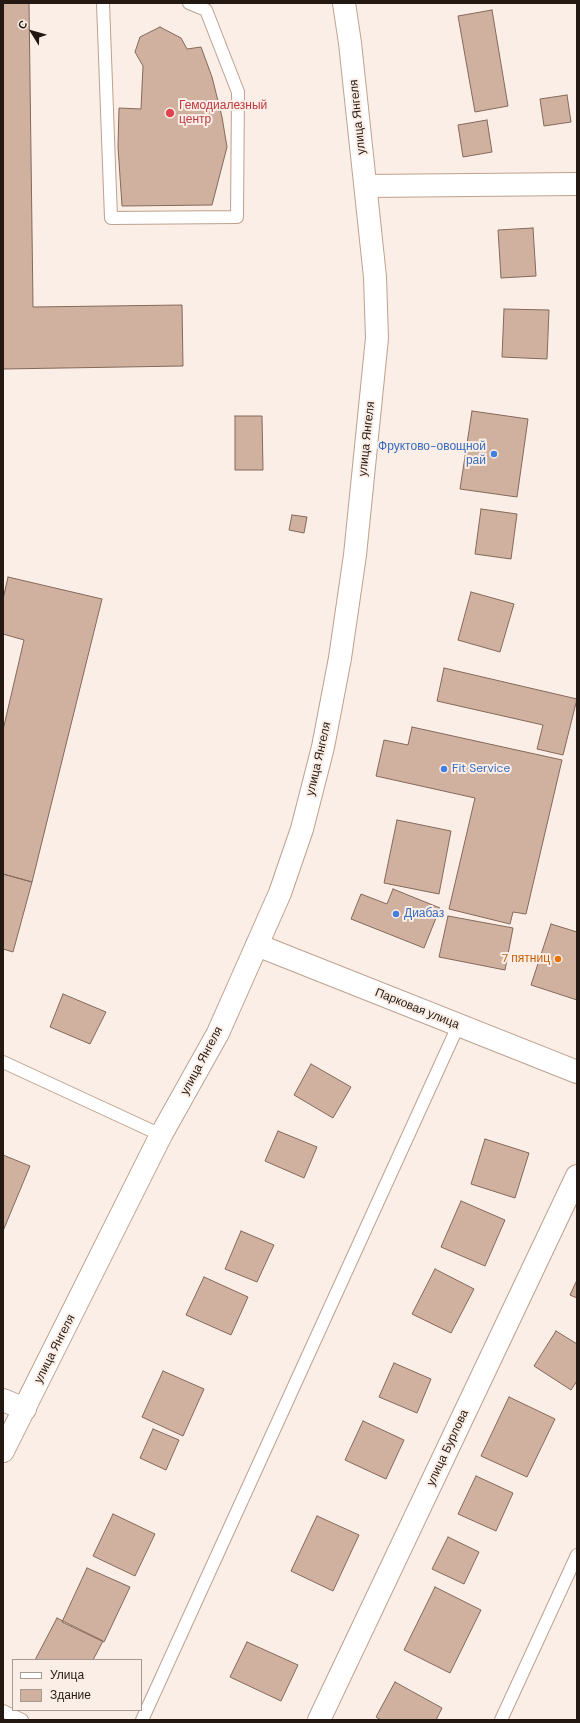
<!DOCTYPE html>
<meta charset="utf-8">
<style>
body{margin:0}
#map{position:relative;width:580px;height:1723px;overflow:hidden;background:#fbeee6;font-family:"DM Sans",sans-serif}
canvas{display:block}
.frame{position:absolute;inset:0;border:4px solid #231912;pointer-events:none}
.legend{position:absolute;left:12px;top:1659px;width:130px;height:52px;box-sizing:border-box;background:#fbeee6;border:1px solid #a59991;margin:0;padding:5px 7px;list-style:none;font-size:12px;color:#231912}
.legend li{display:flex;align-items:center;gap:8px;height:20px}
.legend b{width:20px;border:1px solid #a59991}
.north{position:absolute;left:12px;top:12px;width:40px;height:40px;-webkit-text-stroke:3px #fbeee6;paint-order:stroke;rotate:307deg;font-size:11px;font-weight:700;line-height:16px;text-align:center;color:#231912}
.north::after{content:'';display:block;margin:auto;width:14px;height:18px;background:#231912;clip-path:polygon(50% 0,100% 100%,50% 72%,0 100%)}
</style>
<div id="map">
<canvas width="580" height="1723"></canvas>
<div class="frame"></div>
<ul class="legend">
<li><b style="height:5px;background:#fff"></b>Улица</li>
<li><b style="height:11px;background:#d0b1a0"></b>Здание</li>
</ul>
<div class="north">С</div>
</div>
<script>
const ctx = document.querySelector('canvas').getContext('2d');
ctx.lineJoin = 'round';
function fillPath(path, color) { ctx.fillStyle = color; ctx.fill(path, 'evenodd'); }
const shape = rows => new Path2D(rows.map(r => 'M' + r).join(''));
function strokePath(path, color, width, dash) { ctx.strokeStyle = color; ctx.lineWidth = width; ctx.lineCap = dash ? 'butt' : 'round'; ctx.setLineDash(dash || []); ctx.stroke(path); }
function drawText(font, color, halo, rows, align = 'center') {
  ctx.font = font + ' "DM Sans",sans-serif'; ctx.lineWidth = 4; ctx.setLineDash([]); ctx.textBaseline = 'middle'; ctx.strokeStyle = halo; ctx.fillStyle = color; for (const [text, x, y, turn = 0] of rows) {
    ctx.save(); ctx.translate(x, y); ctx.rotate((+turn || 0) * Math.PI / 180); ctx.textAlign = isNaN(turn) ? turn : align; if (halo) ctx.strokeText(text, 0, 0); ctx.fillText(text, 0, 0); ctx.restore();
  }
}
const building = shape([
 [3,3,29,3,33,307,182,305,183,366,3,369,3,3],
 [492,10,508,106,475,112,458,16,492,10],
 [160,27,181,38,187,49,201,47,212,77,222,117,227,147,212,205,122,206,118,147,119,108,141,109,143,66,135,52,140,37,160,27],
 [567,95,571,122,544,126,540,99,567,95],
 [487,120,492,152,463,157,458,125,487,120],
 [533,228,536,276,501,278,498,230,533,228],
 [504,309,549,310,547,359,502,357,504,309],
 [472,411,528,419,517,497,460,489,472,411],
 [235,416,262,416,263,470,235,470,235,416],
 [481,509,517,514,511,559,475,554,481,509],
 [292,515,307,517,304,533,289,530,292,515],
 [8,577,102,599,32,882,3,874,3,730,24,640,3,634,3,599,8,577],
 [471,592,514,604,500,652,458,640,471,592],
 [444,668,577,699,563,755,537,749,543,725,437,701,444,668],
 [412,727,562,760,526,914,513,912,510,924,449,909,475,798,376,776,384,740,408,745,412,727],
 [397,820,451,831,439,894,384,883,397,820],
 [3,874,32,882,13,952,3,949,3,874],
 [393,889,440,908,424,948,351,919,361,894,387,904,393,889],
 [448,916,513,928,505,970,439,957,448,916],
 [551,924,577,932,577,1000,531,985,551,924],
 [63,994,106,1012,90,1044,50,1027,63,994],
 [311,1064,351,1087,333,1118,294,1095,311,1064],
 [278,1131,317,1147,304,1178,265,1161,278,1131],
 [485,1139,529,1153,515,1198,471,1184,485,1139],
 [3,1155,30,1166,3,1231,3,1155],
 [461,1201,505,1220,485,1266,441,1247,461,1201],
 [241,1231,274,1245,257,1282,225,1269,241,1231],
 [435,1269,474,1289,451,1333,412,1314,435,1269],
 [204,1277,248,1297,231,1335,186,1315,204,1277],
 [577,1280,577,1298,570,1295,577,1280],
 [556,1331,577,1344,577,1381,571,1390,534,1366,556,1331],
 [394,1363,431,1379,417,1413,379,1397,394,1363],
 [163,1371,204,1389,183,1436,142,1417,163,1371],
 [509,1397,555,1419,527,1477,481,1456,509,1397],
 [363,1421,404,1440,386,1479,345,1460,363,1421],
 [153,1429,179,1440,166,1470,140,1458,153,1429],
 [476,1476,513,1493,496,1531,458,1514,476,1476],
 [113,1514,155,1534,135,1576,93,1556,113,1514],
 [317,1516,359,1535,333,1591,291,1571,317,1516],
 [448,1537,479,1552,464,1584,432,1569,448,1537],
 [87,1568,130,1587,104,1642,62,1622,87,1568],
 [435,1587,481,1610,450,1673,404,1650,435,1587],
 [57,1618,103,1641,93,1660,35,1660,57,1618],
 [247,1642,298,1665,281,1701,230,1677,247,1642],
 [395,1682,442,1708,436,1720,381,1720,376,1717,395,1682]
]);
fillPath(building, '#d0b1a0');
strokePath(building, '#846859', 1);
const service = shape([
 [103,3,111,218,237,217,238,92,206,10,189,3],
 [3,1062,161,1135],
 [3,1711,22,1720],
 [142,1720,458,1026],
 [501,1720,577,1555]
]);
const minor = shape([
 [366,186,577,184],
 [257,945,577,1072],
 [3,1400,25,1409],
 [319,1720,577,1176]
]);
const tertiary = shape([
 [3,1451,161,1135,218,1033,280,893,302,829,323,747,340,658,355,555,377,338,375,277,350,43,344,3]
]);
strokePath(service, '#bda18e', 14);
strokePath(minor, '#bda18e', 24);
strokePath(tertiary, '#bda18e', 24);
strokePath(service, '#fff', 12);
strokePath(minor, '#fff', 22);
strokePath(tertiary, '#fff', 22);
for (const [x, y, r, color] of [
 [170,113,5,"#e0444e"],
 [494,454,4,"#3f7fe0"],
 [444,769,4,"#3f7fe0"],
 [396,914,4,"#3f7fe0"],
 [558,959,4,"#e8710a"]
]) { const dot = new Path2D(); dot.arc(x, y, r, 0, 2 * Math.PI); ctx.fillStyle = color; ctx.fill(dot); strokePath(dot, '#fbeee6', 1.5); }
drawText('12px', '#be3a42', '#fbeee6', [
 ["Гемодиалезный",179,106],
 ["центр",179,120]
], 'left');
drawText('12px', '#231912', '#fbeee6', [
 ["улица Янгеля",358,117,-96],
 ["улица Янгеля",367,439,-84],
 ["улица Янгеля",319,759,-77],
 ["Парковая улица",417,1009,22],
 ["улица Янгеля",202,1061,-62],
 ["улица Янгеля",55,1349,-63],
 ["улица Бурлова",448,1448,-65]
]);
drawText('12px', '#366cbe', '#fbeee6', [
 ["Фруктово-овощной",486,447,"right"],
 ["рай",486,461,"right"],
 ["Fit Service",452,769],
 ["Диабаз",404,914]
], 'left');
drawText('12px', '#c56008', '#fbeee6', [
 ["7 пятниц",550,959]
], 'right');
</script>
